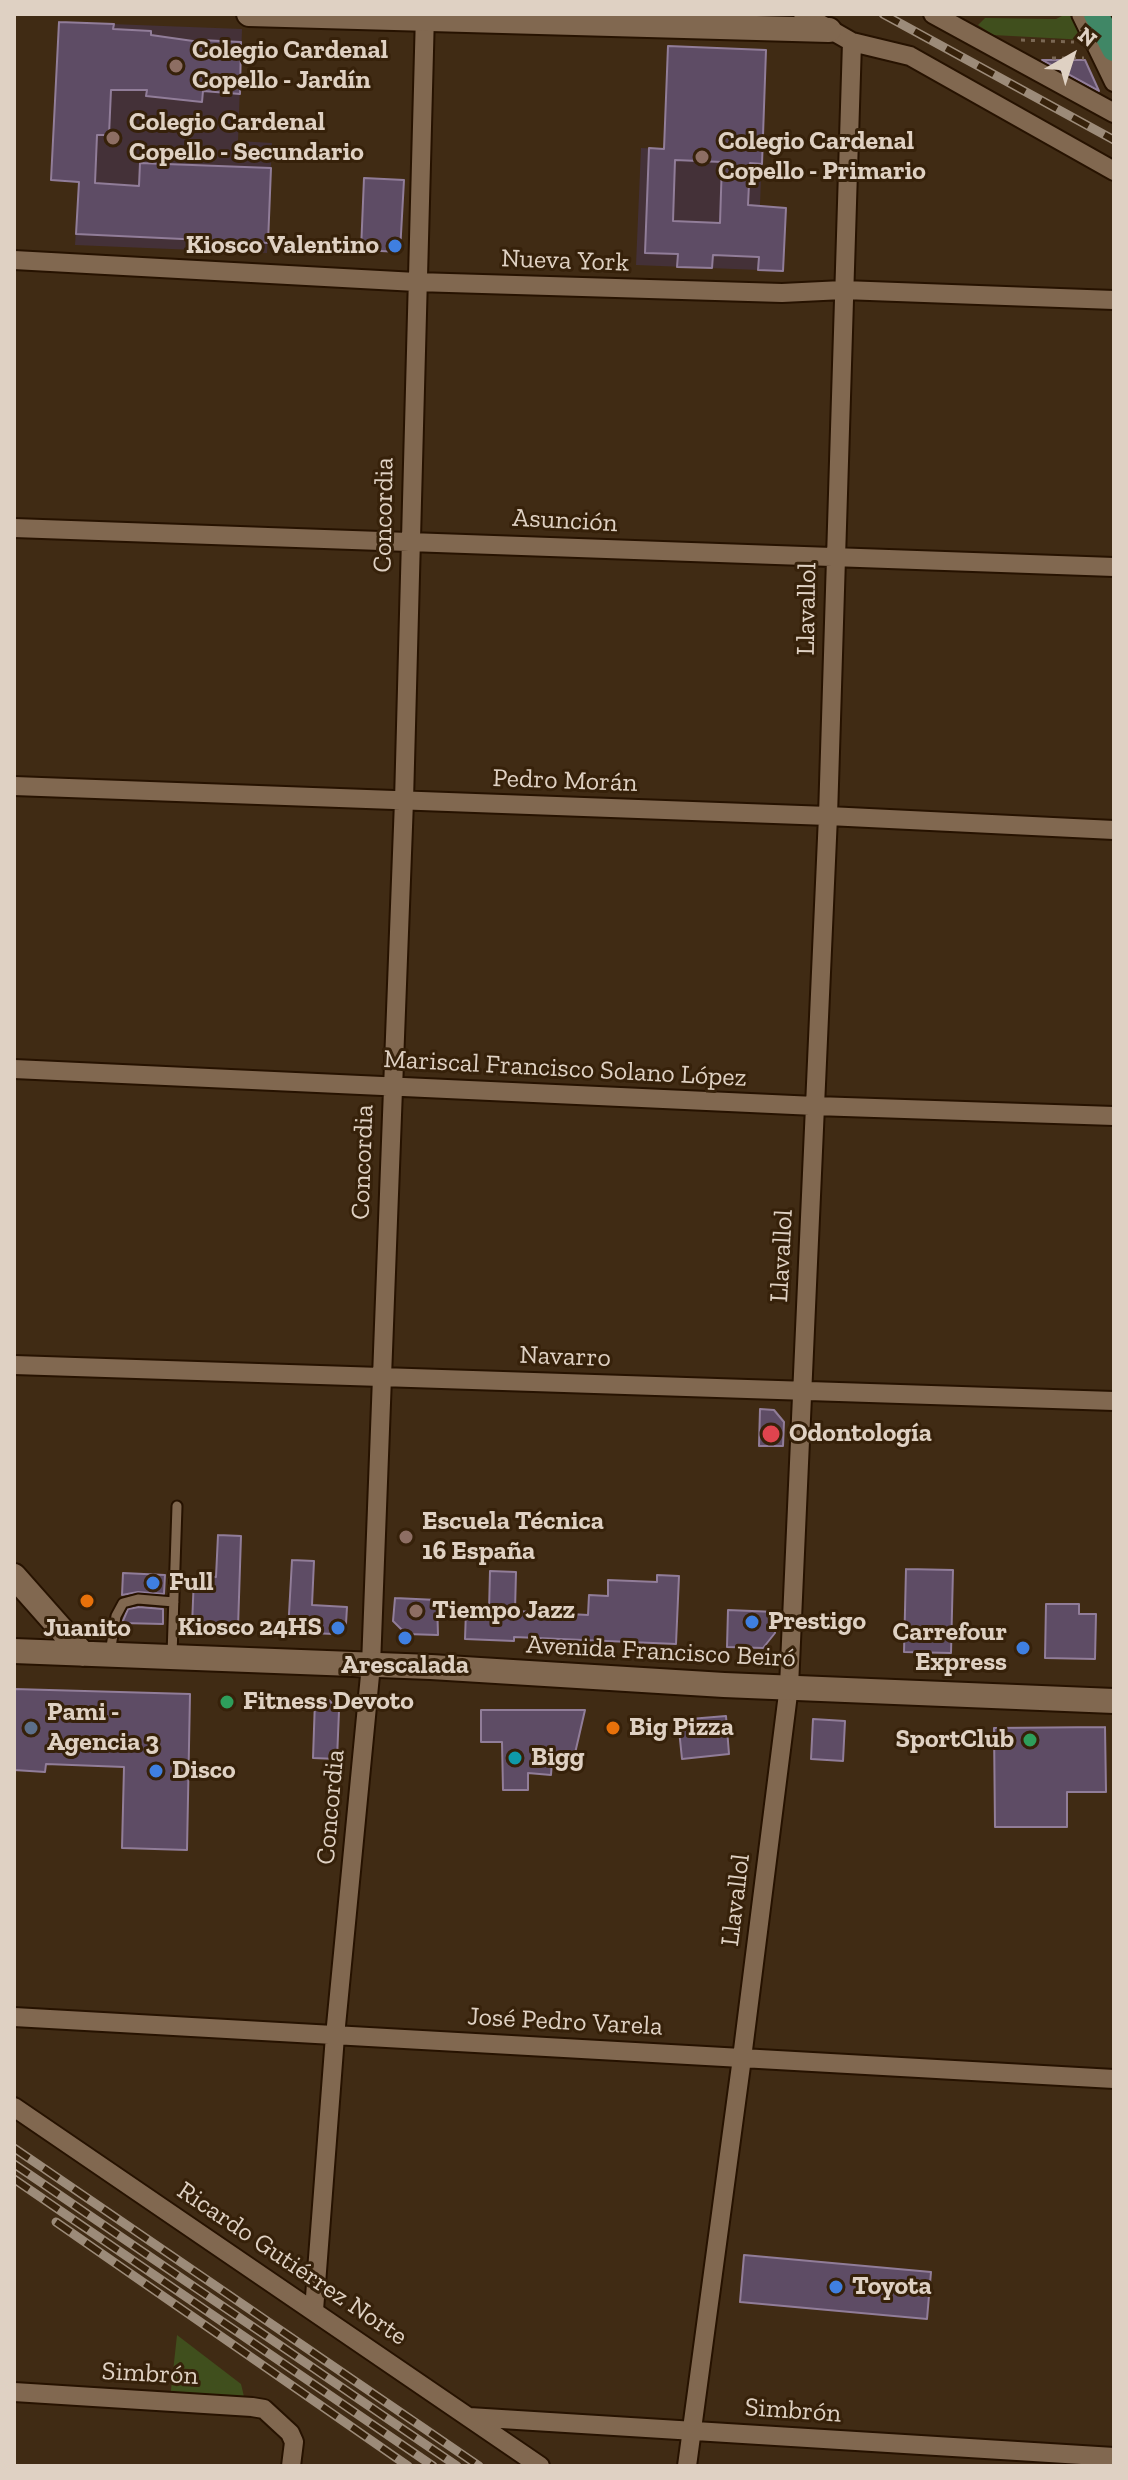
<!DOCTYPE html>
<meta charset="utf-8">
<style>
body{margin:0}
#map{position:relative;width:1128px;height:2480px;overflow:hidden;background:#402b14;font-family:"Zilla Slab",serif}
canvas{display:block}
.frame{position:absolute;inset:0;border:16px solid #dfd1c3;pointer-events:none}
.north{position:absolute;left:1032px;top:16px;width:80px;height:80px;-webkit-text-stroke:6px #36210a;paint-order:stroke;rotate:39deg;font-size:22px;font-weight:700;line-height:32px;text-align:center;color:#dfd1c3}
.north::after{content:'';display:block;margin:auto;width:28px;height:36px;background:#dfd1c3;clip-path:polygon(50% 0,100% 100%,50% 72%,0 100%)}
</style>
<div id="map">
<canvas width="1128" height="2480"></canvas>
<div class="frame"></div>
<div class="north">N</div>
</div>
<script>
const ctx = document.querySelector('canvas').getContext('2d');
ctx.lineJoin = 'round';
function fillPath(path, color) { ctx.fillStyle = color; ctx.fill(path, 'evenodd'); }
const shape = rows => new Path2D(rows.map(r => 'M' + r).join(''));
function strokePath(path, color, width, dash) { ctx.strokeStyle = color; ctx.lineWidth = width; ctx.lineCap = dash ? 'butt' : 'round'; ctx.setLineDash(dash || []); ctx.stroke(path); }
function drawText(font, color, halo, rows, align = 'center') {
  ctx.font = font + ' "Zilla Slab",serif'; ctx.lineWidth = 6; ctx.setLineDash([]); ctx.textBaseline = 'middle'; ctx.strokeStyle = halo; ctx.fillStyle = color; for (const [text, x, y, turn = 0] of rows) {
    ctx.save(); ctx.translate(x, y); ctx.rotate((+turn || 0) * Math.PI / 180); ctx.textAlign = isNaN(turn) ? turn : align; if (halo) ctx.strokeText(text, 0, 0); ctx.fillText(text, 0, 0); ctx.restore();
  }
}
fillPath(shape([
 [59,22,242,29,238,141,272,143,267,253,75,245,79,183,51,180],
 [668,46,766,50,760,205,786,208,783,271,636,265,641,148,664,149]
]), '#443138');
fillPath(shape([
 [1066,14,1073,14,1086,40,993,35,978,25,985,18,1056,19],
 [177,2335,241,2384,246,2405,170,2399]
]), '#404f1d');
const building = shape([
 [59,22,114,24,113,29,151,31,151,35,200,42,200,40,241,42,240,94,203,91,202,102,146,96,147,90,111,90,109,135,97,135,95,183,139,186,140,163,271,168,268,243,76,234,79,182,51,180,59,22],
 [668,46,766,50,762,164,750,163,748,205,786,208,783,271,758,270,759,257,713,255,712,268,677,267,678,254,645,253,649,148,664,149,668,46],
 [675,160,722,162,720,223,673,221,675,160],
 [1042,60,1085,60,1099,91,1042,60],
 [364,178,404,180,400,252,361,250,364,178],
 [760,1409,774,1410,784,1422,783,1446,759,1446,760,1409],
 [218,1535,241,1536,238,1628,192,1626,194,1576,216,1577,218,1535],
 [292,1560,314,1561,312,1605,347,1607,346,1624,334,1634,288,1632,292,1560],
 [906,1569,953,1570,951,1653,904,1652,906,1569],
 [490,1571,516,1572,515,1611,588,1615,589,1595,608,1596,608,1580,657,1582,657,1575,679,1576,676,1644,514,1637,514,1641,465,1639,466,1610,489,1611,490,1571],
 [123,1573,165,1575,164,1594,138,1592,122,1595,123,1573],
 [395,1598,437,1600,438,1635,406,1634,393,1621,395,1598],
 [1046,1604,1079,1604,1079,1614,1096,1614,1095,1659,1045,1658,1046,1604],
 [139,1607,163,1609,163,1624,122,1623,128,1609,139,1607],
 [728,1610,776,1612,775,1633,763,1648,727,1647,728,1610],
 [14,1689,190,1694,187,1850,122,1848,124,1767,46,1764,45,1772,14,1770,14,1689],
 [315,1700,329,1700,339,1711,337,1759,313,1758,315,1700],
 [481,1710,585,1710,573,1762,552,1760,551,1775,528,1773,528,1790,503,1790,502,1742,481,1742,481,1710],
 [726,1716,729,1754,682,1759,678,1720,726,1716],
 [813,1719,845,1721,843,1761,811,1759,813,1719],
 [1105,1727,1106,1792,1067,1792,1067,1827,995,1827,994,1728,1105,1727],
 [744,2255,931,2272,927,2319,740,2302,744,2255]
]);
fillPath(building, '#5e4c65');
strokePath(building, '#917d99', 2);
const lane = shape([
 [110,1653,116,1616,123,1603,138,1599,174,1602],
 [172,1655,177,1506]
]);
const street = shape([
 [803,14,852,42,910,56,1114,171],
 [933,14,1114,113],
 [1081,14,1114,82],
 [14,260,416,282,782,293,843,290,1114,300],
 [14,528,1114,567],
 [14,786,828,816,1114,830],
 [14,1069,815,1106,1114,1116],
 [14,1365,1114,1401],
 [14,2017,1114,2079],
 [14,2107,540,2466],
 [314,2310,335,2036,371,1665,404,801,425,14],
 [14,2392,252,2407,264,2409,290,2433,294,2442,291,2466],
 [469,2417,1114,2457],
 [687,2466,742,2058,789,1686,828,816,852,42]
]);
const secondary = shape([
 [249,14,829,30],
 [14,1576,83,1654],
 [14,1651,431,1667,724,1685,1114,1701]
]);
const primary = shape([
 [1096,14,1114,49]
]);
strokePath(lane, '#261200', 13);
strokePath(street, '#261200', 22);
strokePath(secondary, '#261200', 28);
strokePath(primary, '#261200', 28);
strokePath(shape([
 [1021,40,1074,42],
 [1052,58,1084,58]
]), '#7a6753', 3, [4, 6]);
strokePath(lane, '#816850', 9);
strokePath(street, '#816850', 18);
strokePath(secondary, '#816850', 24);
strokePath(primary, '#408766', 24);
const rail = shape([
 [883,14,1114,140],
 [14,2148,479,2466],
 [14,2164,457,2466],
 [14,2179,433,2466],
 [56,2222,408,2466]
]);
strokePath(rail, '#9c8b79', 9);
strokePath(rail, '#36210a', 6, [18]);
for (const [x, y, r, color] of [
 [176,66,8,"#8d6e63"],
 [113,138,8,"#8d6e63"],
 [702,157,8,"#8d6e63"],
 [395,246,8,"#3f7fe0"],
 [771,1434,10,"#e0444e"],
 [406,1537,8,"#8d6e63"],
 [153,1583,8,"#3f7fe0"],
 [87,1601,8,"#e8710a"],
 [416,1611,8,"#8d6e63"],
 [752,1622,8,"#3f7fe0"],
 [338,1628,8,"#3f7fe0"],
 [405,1638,8,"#3f7fe0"],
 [1023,1648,8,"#3f7fe0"],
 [227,1702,8,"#2e9e5b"],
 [31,1728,8,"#5c6f8a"],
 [613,1728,8,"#e8710a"],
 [1030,1740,8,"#2e9e5b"],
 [515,1758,8,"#0f9aa8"],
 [156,1771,8,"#3f7fe0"],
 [836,2287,8,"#3f7fe0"]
]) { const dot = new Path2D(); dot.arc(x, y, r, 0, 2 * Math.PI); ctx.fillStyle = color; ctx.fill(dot); strokePath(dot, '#36210a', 3); }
drawText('bold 26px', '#dfd1c3', '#36210a', [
 ["Colegio Cardenal",192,51],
 ["Copello - Jardín",192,81],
 ["Colegio Cardenal",129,123],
 ["Copello - Secundario",129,153],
 ["Colegio Cardenal",718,142],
 ["Copello - Primario",718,172],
 ["Kiosco Valentino",379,246,"right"],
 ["Odontología",789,1434],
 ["Escuela Técnica",422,1522],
 ["16 España",422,1552],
 ["Full",169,1583],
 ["Tiempo Jazz",432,1611],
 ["Prestigo",768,1622],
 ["Kiosco 24HS",322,1628,"right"],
 ["Juanito",87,1629,"center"],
 ["Carrefour",1007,1633,"right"],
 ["Express",1007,1663,"right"],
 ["Arescalada",405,1666,"center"],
 ["Fitness Devoto",243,1702],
 ["Pami -",47,1713],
 ["Agencia 3",47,1743],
 ["Big Pizza",629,1728],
 ["SportClub",1014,1740,"right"],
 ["Bigg",531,1758],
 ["Disco",172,1771],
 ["Toyota",852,2287]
], 'left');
drawText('26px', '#dfd1c3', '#36210a', [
 ["Nueva York",565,261,2],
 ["Concordia",384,515,-89],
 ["Asunción",565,521,3],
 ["Llavallol",807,609,-89],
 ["Pedro Morán",565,781,2],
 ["Mariscal Francisco Solano López",565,1069,3],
 ["Concordia",363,1162,-88],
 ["Llavallol",782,1256,-87],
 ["Navarro",565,1357,2],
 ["Avenida Francisco Beiró",661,1652,3],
 ["Concordia",331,1807,-85],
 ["Llavallol",736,1900,-83],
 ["José Pedro Varela",565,2022,3],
 ["Ricardo Gutiérrez Norte",292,2264,34],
 ["Simbrón",150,2374,3],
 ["Simbrón",793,2411,4]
]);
</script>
